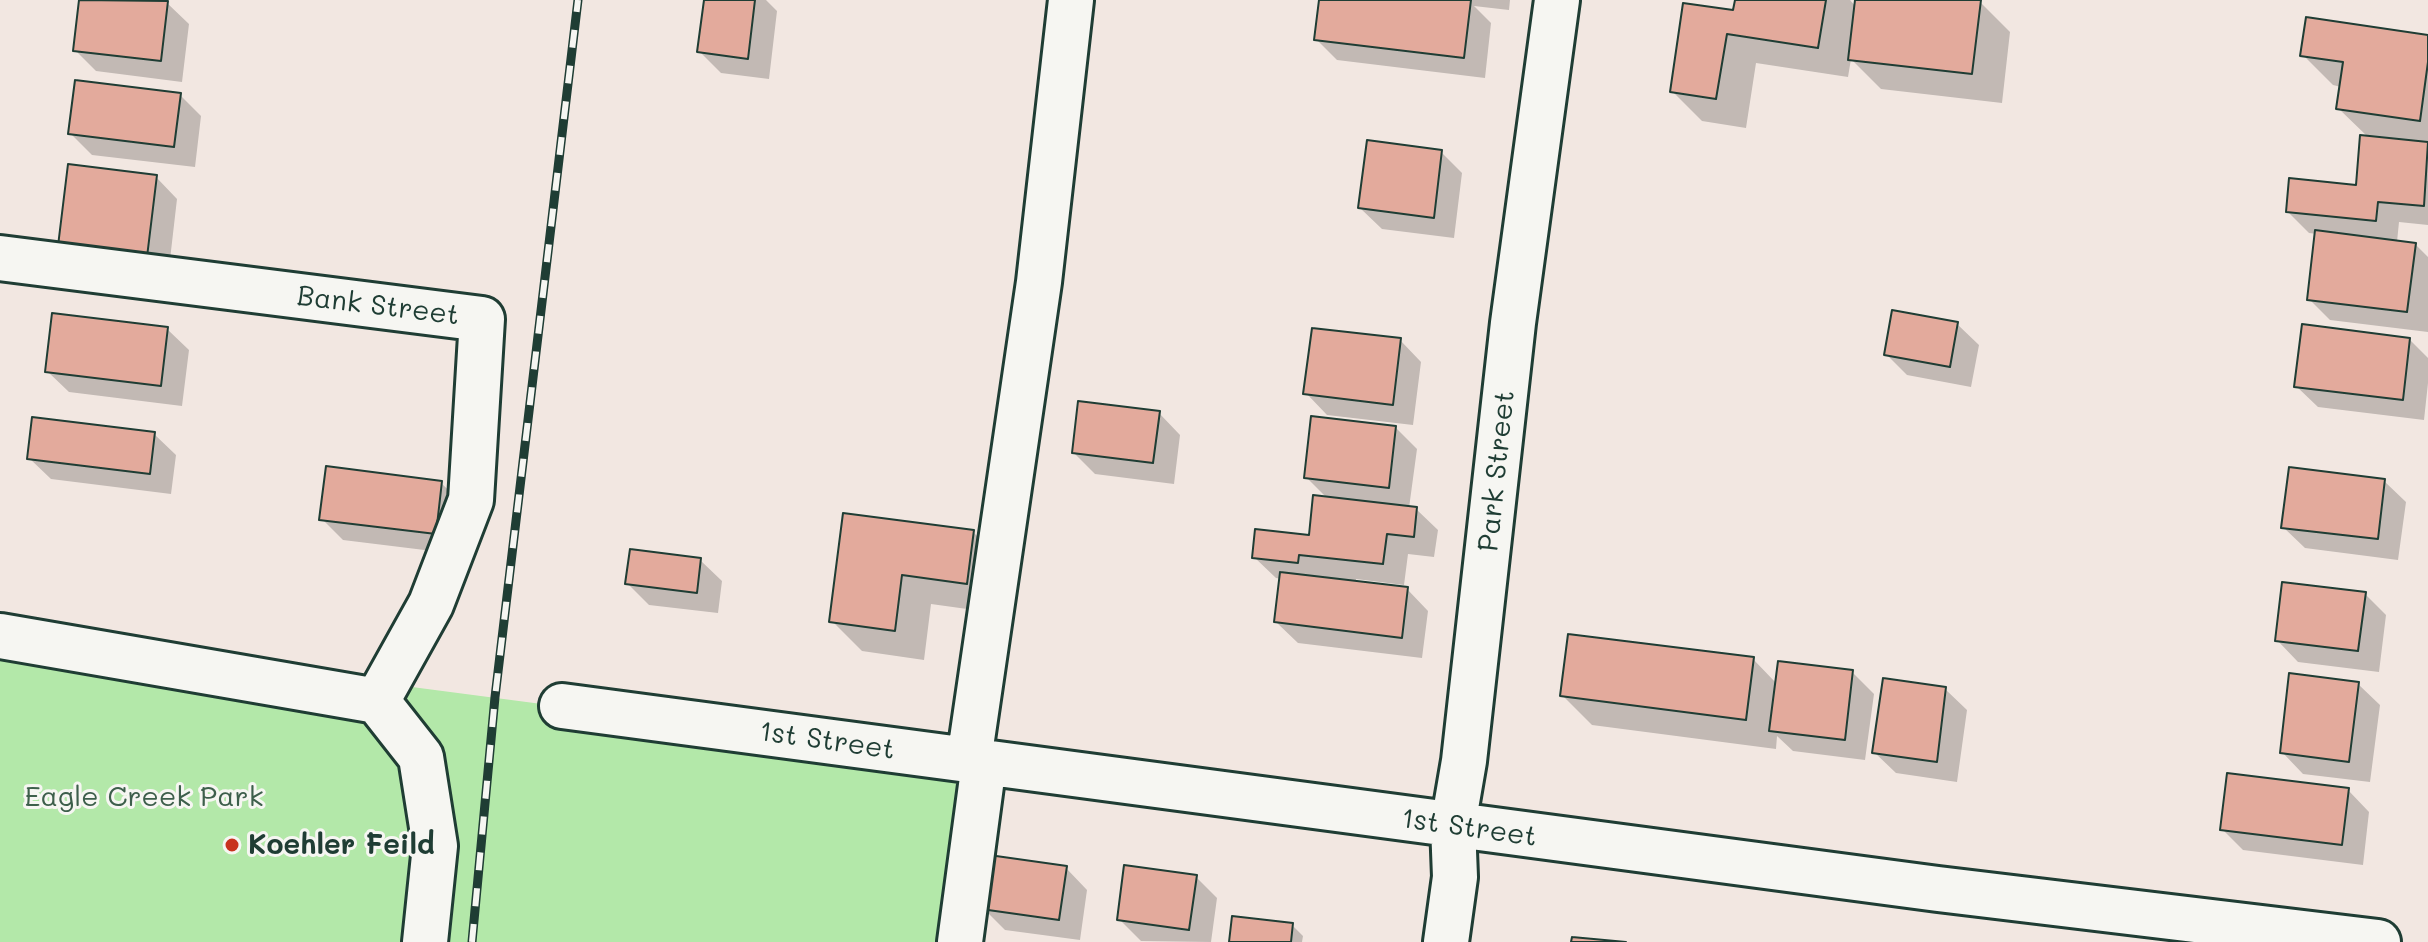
<!DOCTYPE html>
<style>
body{margin:0}
canvas{display:block;background:#f2e7e1}
</style>
<canvas width="2428" height="942"></canvas>
<script>
const ctx = document.querySelector('canvas').getContext('2d');
ctx.lineJoin = 'round';
function fillPath(path, color) { ctx.fillStyle = color; ctx.fill(path, 'evenodd'); }
const shape = rows => new Path2D(rows.map(r => 'M' + r).join(''));
function strokePath(path, color, width, dash) { ctx.strokeStyle = color; ctx.lineWidth = width; ctx.lineCap = dash ? 'butt' : 'round'; ctx.setLineDash(dash || []); ctx.stroke(path); }
function drawText(font, color, halo, rows, align = 'center') {
  ctx.font = font + ' Mali,sans-serif'; ctx.lineWidth = 6; ctx.setLineDash([]); ctx.textBaseline = 'middle'; ctx.strokeStyle = halo; ctx.fillStyle = color; for (const [text, x, y, turn = 0] of rows) {
    ctx.save(); ctx.translate(x, y); ctx.rotate((+turn || 0) * Math.PI / 180); ctx.textAlign = isNaN(turn) ? turn : align; if (halo) ctx.strokeText(text, 0, 0); ctx.fillText(text, 0, 0); ctx.restore();
  }
}
fillPath(shape([
 [0,633,969,760,961,942,0,942]
]), '#b3e8a9');
fillPath(shape([
 [81,0,146,0,167,3,189,24,182,82,96,71,75,50],
 [706,0,766,0,777,11,769,79,721,73,700,52],
 [1321,0,1510,0,1509,10,1474,6,1491,23,1485,78,1337,60,1316,39],
 [1737,0,1850,0,1856,7,1857,0,1960,0,1980,2,2010,32,2002,103,1881,89,1851,59,1848,77,1756,63,1746,128,1702,121,1672,91,1735,12],
 [2428,37,2428,225,2399,222,2397,242,2415,244,2428,257,2428,332,2330,320,2309,299,2317,234,2309,233,2288,212,2358,187,2369,138,2338,108,2341,87,2333,85,2303,55],
 [180,95,201,116,195,167,92,155,70,133],
 [1441,152,1462,173,1454,238,1382,229,1360,208],
 [156,177,177,199,168,277,81,266],
 [1957,324,1979,345,1971,387,1907,375,1886,354],
 [167,329,189,350,182,406,69,392,47,371],
 [1400,340,1421,362,1413,425,1327,415,1306,393],
 [2410,340,2428,358,2428,383,2424,420,2318,407,2296,386],
 [1159,413,1180,435,1174,484,1095,474,1074,453],
 [1395,427,1417,449,1409,508,1416,509,1438,530,1434,557,1408,554,1404,585,1356,579,1356,583,1407,589,1428,611,1422,658,1298,643,1276,622,1282,579,1276,578,1254,557,1310,537,1327,498,1306,477],
 [154,434,176,455,171,494,51,479,29,458],
 [2384,481,2406,502,2398,560,2305,548,2283,527],
 [441,483,463,504,457,554,343,540,322,519],
 [845,515,973,532,1003,562,996,613,931,604,924,660,862,651,832,621],
 [700,560,722,581,718,613,649,605,627,583],
 [2365,594,2386,615,2379,672,2298,662,2277,640],
 [1753,659,1777,684,1852,672,1874,694,1865,760,1793,751,1777,736,1776,749,1592,725,1562,695],
 [2358,684,2380,705,2370,782,2303,774,2282,752],
 [1945,689,1967,710,1957,782,1896,773,1874,752],
 [2348,790,2369,812,2363,865,2243,850,2222,829],
 [1066,868,1087,890,1080,940,1005,930,984,909],
 [1196,877,1217,898,1211,942,1141,941,1119,919],
 [1292,925,1303,936,1302,942,1231,942]
]), '#0003');
const building = shape([
 [79,0,168,1,161,61,73,51,79,0],
 [704,0,755,0,748,59,697,52,704,0],
 [1319,0,1471,0,1464,58,1314,40,1319,0],
 [1735,0,1826,0,1818,48,1727,34,1716,99,1670,92,1683,3,1733,10,1735,0],
 [1855,0,1981,0,1972,74,1848,60,1855,0],
 [2306,17,2428,35,2428,62,2420,121,2336,109,2343,62,2300,56,2306,17],
 [75,80,181,93,174,147,68,134,75,80],
 [2360,135,2428,142,2424,206,2378,202,2376,221,2286,212,2289,178,2356,185,2360,135],
 [1367,140,1442,150,1434,218,1358,208,1367,140],
 [68,164,157,175,147,257,58,246,68,164],
 [2315,230,2416,243,2407,312,2307,300,2315,230],
 [1892,310,1958,322,1950,367,1884,355,1892,310],
 [52,313,168,327,161,386,45,372,52,313],
 [2302,324,2410,338,2403,400,2294,387,2302,324],
 [1312,328,1401,338,1393,405,1303,394,1312,328],
 [1078,401,1160,411,1153,463,1072,453,1078,401],
 [1311,416,1396,426,1389,488,1304,478,1311,416],
 [32,417,155,432,150,474,27,459,32,417],
 [326,466,442,481,436,534,319,520,326,466],
 [2289,467,2385,479,2378,539,2281,528,2289,467],
 [1313,495,1417,507,1414,537,1387,534,1383,564,1299,555,1298,563,1252,558,1255,529,1309,535,1313,495],
 [843,513,974,530,967,584,902,575,895,631,829,622,843,513],
 [630,549,701,558,697,593,625,584,630,549],
 [1280,572,1408,587,1402,638,1274,622,1280,572],
 [2282,582,2366,592,2358,651,2275,641,2282,582],
 [1568,634,1754,657,1746,720,1560,696,1568,634],
 [1778,661,1853,670,1845,740,1769,731,1778,661],
 [2289,673,2359,682,2349,762,2280,753,2289,673],
 [1883,678,1946,687,1937,762,1872,753,1883,678],
 [2227,773,2349,788,2342,845,2220,830,2227,773],
 [989,855,1067,866,1059,920,981,909,989,855],
 [1124,865,1197,875,1189,930,1117,920,1124,865],
 [1232,916,1293,923,1291,942,1229,942,1232,916],
 [1572,937,1626,942,1571,942,1572,937]
]);
fillPath(building, '#e3aa9c');
strokePath(building, '#1f3d34', 2);
const street = shape([
 [0,258,482,319,471,500,431,604,377,701,421,757,435,846,425,942],
 [0,636,377,701],
 [562,706,1938,889,2378,942],
 [969,760,1039,282,1071,0],
 [960,942,984,763],
 [1446,942,1455,877,1453,825,1464,761,1513,323,1557,0]
]);
strokePath(street, '#1f3d34', 50);
strokePath(street, '#f6f6f2', 44);
const rail = shape([
 [472,942,495,697,578,0]
]);
strokePath(rail, '#1f3d34', 9);
strokePath(rail, '#f6f6f2', 6, [18]);
for (const [x, y, r, color] of [
 [232,845,8,"#c8321e"]
]) { const dot = new Path2D(); dot.arc(x, y, r, 0, 2 * Math.PI); ctx.fillStyle = color; ctx.fill(dot); strokePath(dot, '#f6f6f2', 3); }
drawText('28px', '#1f3d34', '#f6f6f2', [
 ["Bank Street",378,306,7],
 ["Park Street",1497,471,-84],
 ["1st Street",827,741,8],
 ["1st Street",1469,828,8]
]);
drawText('28px', '#3d5f4b', '#f6f6f2', [
 ["Eagle Creek Park",144,797]
]);
drawText('bold 28px', '#1f3d34', '#f6f6f2', [
 ["Koehler Feild",248,845]
], 'left');
</script>
